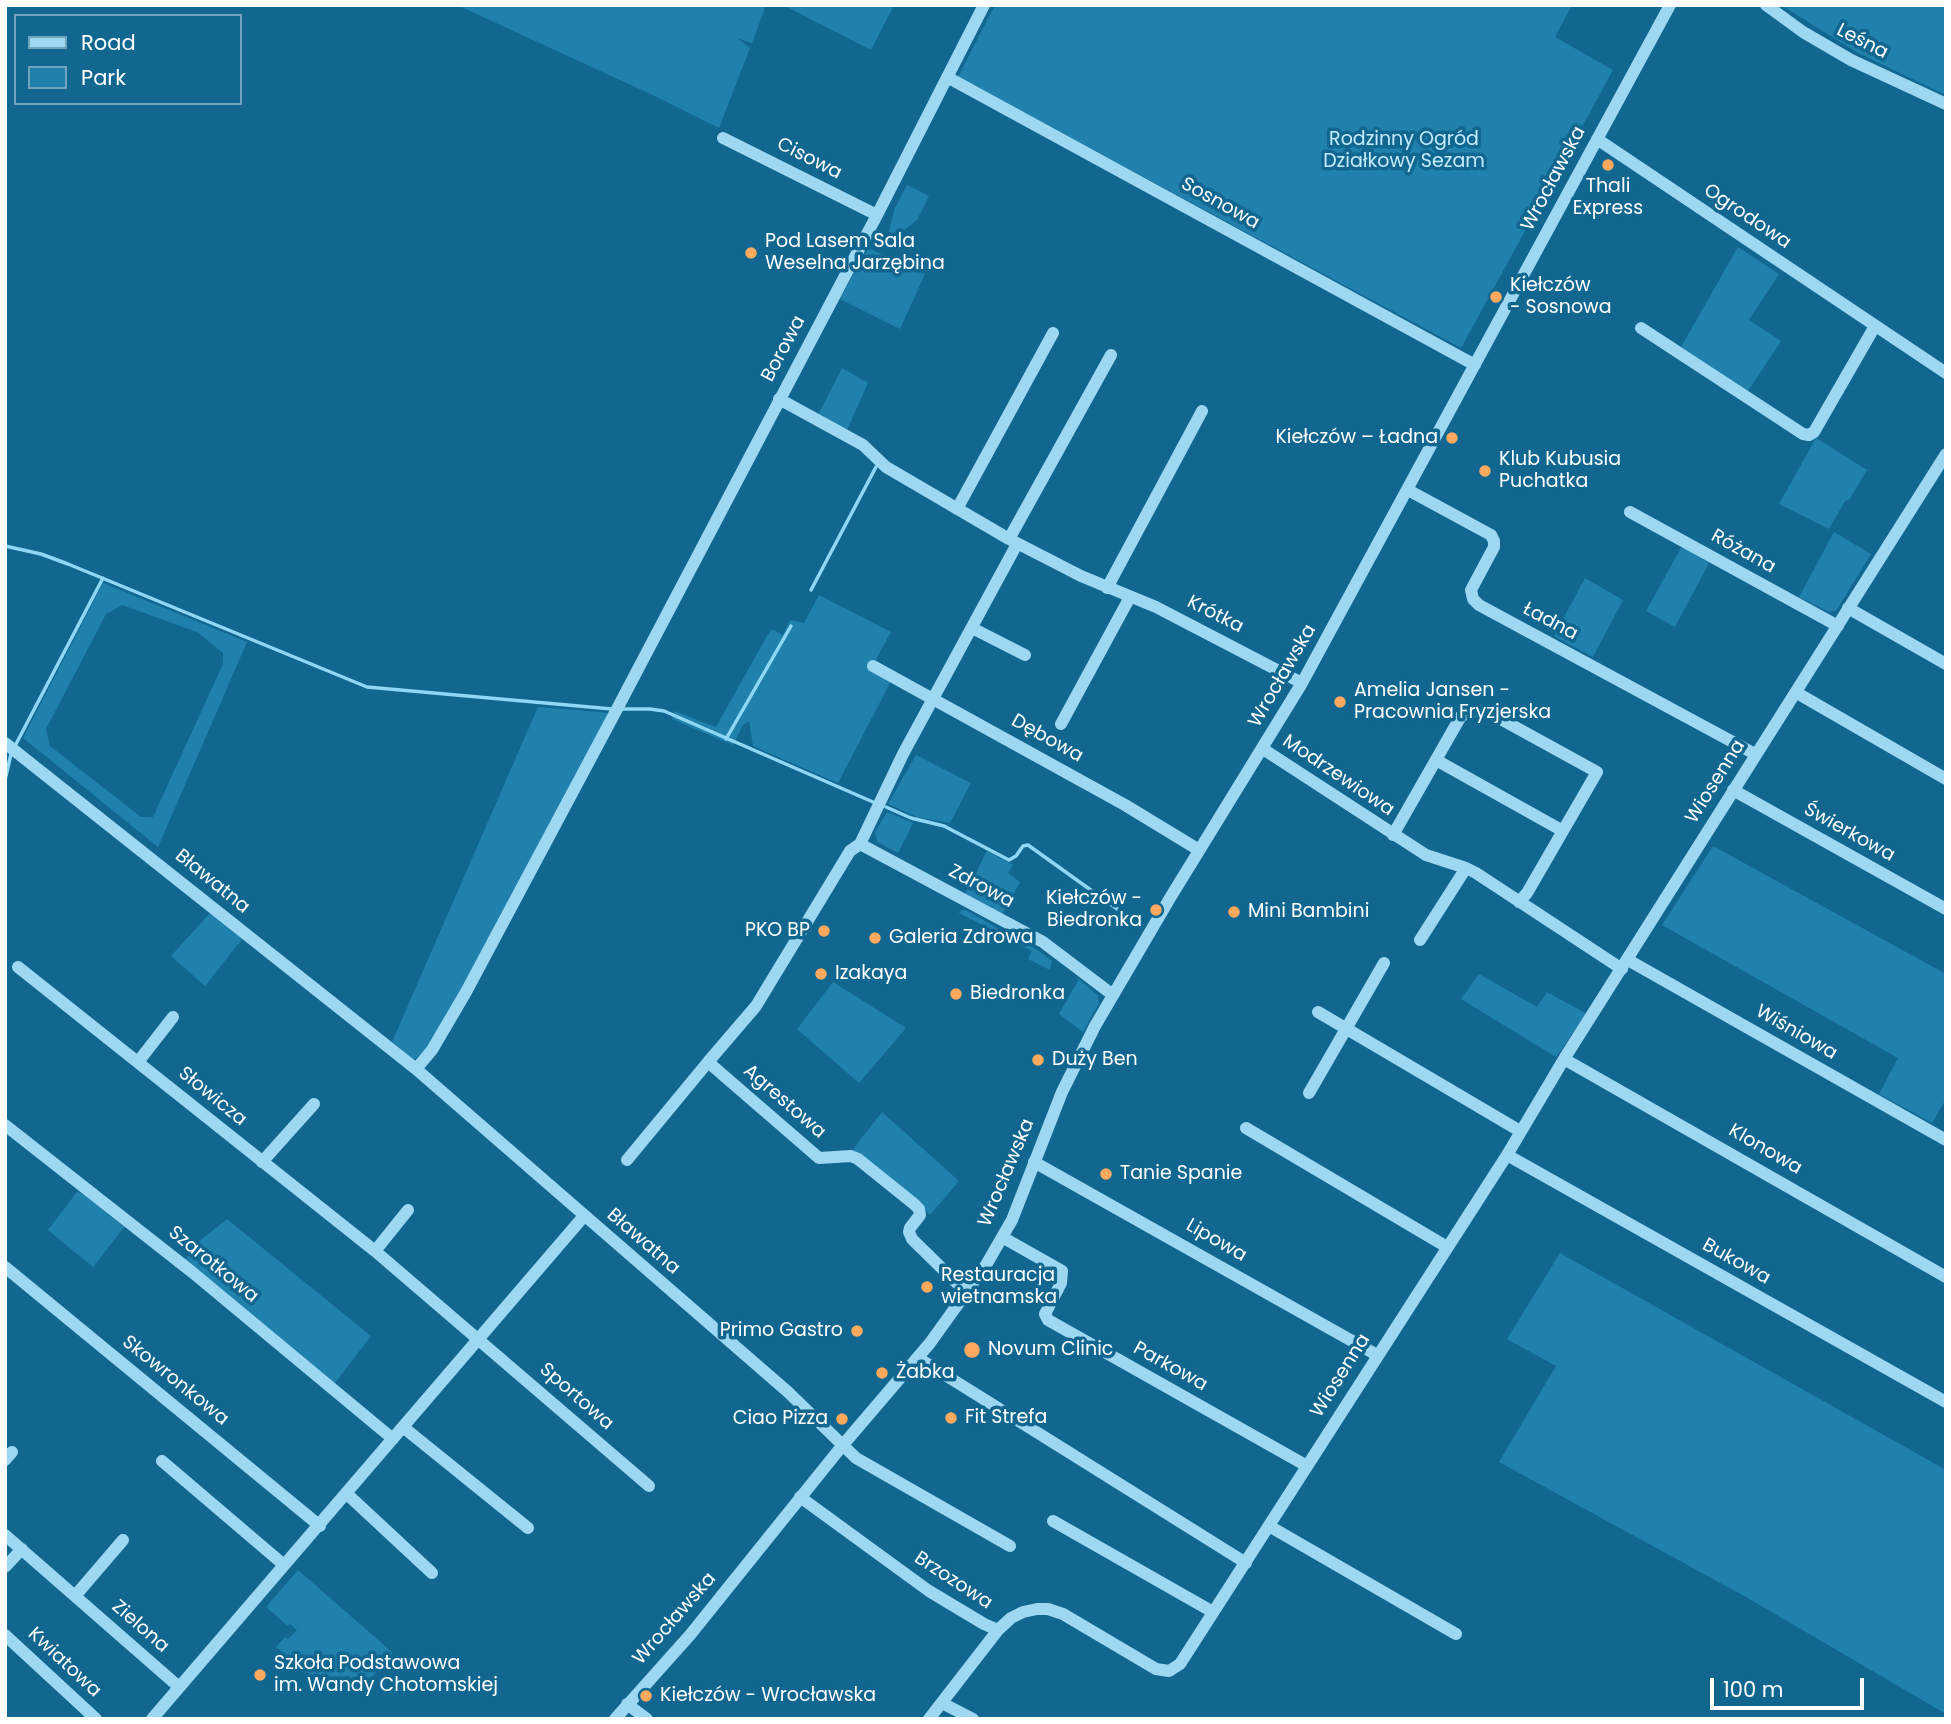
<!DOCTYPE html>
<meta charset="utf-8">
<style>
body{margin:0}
#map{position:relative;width:1951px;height:1724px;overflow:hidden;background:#126790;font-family:Poppins,sans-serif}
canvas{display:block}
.frame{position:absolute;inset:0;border:7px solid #fff;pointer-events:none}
.legend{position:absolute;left:14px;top:14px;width:228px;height:91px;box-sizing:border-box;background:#126790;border:2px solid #71a4bc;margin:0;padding:9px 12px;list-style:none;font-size:21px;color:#fff}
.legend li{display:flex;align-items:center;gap:14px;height:35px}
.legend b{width:35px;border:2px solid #71a4bc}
.scale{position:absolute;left:1710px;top:1678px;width:154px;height:32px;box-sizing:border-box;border:4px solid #fff;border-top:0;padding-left:9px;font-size:21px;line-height:24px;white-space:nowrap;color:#fff;-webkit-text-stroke:5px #126790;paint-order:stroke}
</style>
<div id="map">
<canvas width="1951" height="1724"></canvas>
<div class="frame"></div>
<ul class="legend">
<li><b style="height:9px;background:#9dd7f2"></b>Road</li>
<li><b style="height:19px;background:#2081ad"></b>Park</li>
</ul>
<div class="scale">100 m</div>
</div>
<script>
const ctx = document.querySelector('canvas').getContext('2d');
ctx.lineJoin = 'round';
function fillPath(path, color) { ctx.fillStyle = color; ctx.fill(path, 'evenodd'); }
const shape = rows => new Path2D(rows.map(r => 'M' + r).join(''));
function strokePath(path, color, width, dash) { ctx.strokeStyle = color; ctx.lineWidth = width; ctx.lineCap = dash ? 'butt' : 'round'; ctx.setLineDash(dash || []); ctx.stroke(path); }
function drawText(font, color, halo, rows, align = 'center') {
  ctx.font = font + ' Poppins,sans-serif'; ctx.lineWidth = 7; ctx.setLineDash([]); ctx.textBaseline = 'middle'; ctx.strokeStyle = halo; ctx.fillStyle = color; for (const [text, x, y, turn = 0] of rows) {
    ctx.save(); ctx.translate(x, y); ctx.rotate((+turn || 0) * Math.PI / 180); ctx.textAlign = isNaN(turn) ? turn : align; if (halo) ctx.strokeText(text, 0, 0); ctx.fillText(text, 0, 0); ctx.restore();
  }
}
fillPath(shape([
 [457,5,766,5,752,43,737,38,750,48,719,128,659,98],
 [783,5,894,5,871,50],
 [995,5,1572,5,1555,37,1613,70,1461,348,958,77],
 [1781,5,1946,5,1946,95,1858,53],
 [907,185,929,196,917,220,897,236,889,232,894,210],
 [1738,247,1779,274,1749,320,1781,341,1748,391,1681,347],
 [868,248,925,274,900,329,840,299],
 [842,368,868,383,847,430,818,415],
 [1816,438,1867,470,1849,500,1845,501,1829,529,1779,504],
 [1834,532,1871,554,1836,611,1829,612,1799,597],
 [1682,546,1709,563,1675,627,1646,611],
 [1585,578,1623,600,1593,657,1554,636],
 [103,583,247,642,158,847,23,738],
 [122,605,197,632,223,653,223,664,153,817,141,817,50,746,46,729,106,614],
 [819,595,891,632,870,670,891,681,838,783,753,746,749,721,743,725,733,745,672,719,674,711,716,727,767,636,772,629,783,635,790,620,804,623],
 [538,707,611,713,434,1041,414,1060,392,1042],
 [916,755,971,783,950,823,917,817,888,804],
 [887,812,913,823,898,853,877,842,875,832],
 [1713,846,1946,974,1946,1099,1932,1123,1879,1094,1898,1058,1662,925],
 [987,851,1013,865,1008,873,1020,882,1002,914,965,894],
 [961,910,965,910,1036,949,1052,961,1050,970,1028,959,1032,951,959,913],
 [211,912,243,938,205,986,171,956],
 [1479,974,1537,1007,1547,992,1587,1014,1556,1057,1461,999],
 [1079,979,1098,996,1099,1003,1083,1032,1059,1014],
 [833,982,906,1028,859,1083,797,1029],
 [882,1112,959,1181,930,1215,920,1204,853,1149],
 [77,1192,83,1194,124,1227,93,1267,48,1230],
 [227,1219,371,1336,335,1383,184,1262,196,1244],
 [1560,1253,1946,1470,1946,1714,1746,1597,1499,1462,1556,1366,1507,1339],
 [298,1570,393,1653,362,1688,348,1675,331,1692,276,1647,285,1637,288,1639,297,1630,290,1624,288,1626,266,1607]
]), '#2081ad');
strokePath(shape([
 [5,546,41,554,68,564,367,687,612,709],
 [811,590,876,467],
 [622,709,650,709,664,711,873,802],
 [726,739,791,626],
 [16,744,103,578],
 [5,780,11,754],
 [886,807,911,818,944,826,1009,860,1016,856,1023,846,1028,845,1134,921]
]), '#8ed7f5', 3.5);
strokePath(shape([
 [1766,5,1803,32,1851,60,1946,104],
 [947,77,1475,365],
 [723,138,877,215],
 [1597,139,1946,373],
 [1641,328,1803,434,1809,435,1814,432,1875,326],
 [779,399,863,445,886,467,1009,539,1081,576,1156,607,1302,683],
 [1408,490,1491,535,1494,541,1494,547,1471,590,1473,599,1479,605,1755,754],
 [957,509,1053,333],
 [1630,512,1838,626],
 [1009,539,1111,355],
 [1107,588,1202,411],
 [1848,608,1946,664],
 [972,628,1025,655],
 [873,666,1125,805,1199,850],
 [1797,693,1946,779],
 [1061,724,1130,597],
 [5,743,416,1069,788,1392,856,1458,1010,1546],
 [1263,749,1426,855,1466,868,1476,873,1622,969],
 [1436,760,1563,831],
 [1733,790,1946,909],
 [1393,835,1461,716,1474,711,1486,711,1497,717,1597,772,1527,893,1519,902],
 [860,844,1043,942,1113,995],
 [1420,940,1466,868],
 [1628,960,1946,1140],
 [18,967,375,1251,649,1486],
 [1318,1012,1520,1131],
 [1564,1059,1946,1277],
 [138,1062,173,1017],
 [708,1062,756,1006,850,851,860,844,903,754,1017,544],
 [416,1069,432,1050,466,992,617,709,877,215,984,5],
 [1309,1093,1384,963],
 [5,1125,192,1272,393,1439],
 [1246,1128,1447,1247],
 [1507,1155,1946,1402],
 [627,1160,708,1062,819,1158,851,1156,858,1159,914,1204,919,1209,920,1215,910,1228,909,1232,912,1239,967,1293],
 [262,1162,314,1104],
 [1034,1162,1377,1355],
 [1002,1237,1062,1271,1061,1283,1045,1314,1048,1320,1307,1466],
 [375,1251,408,1210],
 [5,1267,320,1526],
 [918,1358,1246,1563],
 [403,1427,528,1528],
 [5,1460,12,1452],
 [162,1461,284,1565],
 [347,1494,432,1573],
 [800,1497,929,1591,984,1624,998,1630],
 [1053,1521,1213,1612],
 [1269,1526,1456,1634],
 [5,1535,179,1687],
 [5,1567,22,1549],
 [75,1596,123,1540],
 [5,1635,96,1719],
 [942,1703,973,1719],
 [627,1704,647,1719],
 [152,1719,584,1216],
 [615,1719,690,1635,842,1446,930,1343,986,1265,1012,1220,1062,1092,1095,1026,1170,898,1302,683,1670,5],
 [929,1719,998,1630,1011,1618,1023,1612,1037,1609,1048,1609,1063,1614,1156,1669,1169,1671,1180,1664,1507,1155,1564,1059,1946,454]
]), '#9dd7f2', 12);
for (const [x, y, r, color] of [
 [1608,165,7,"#ffaa5e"],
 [751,253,7,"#ffaa5e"],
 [1496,297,7,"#ffaa5e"],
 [1452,438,7,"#ffaa5e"],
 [1485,471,7,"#ffaa5e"],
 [1340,702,7,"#ffaa5e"],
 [1156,910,7,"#ffaa5e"],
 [1234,912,7,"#ffaa5e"],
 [824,931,7,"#ffaa5e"],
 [875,938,7,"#ffaa5e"],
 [821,974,7,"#ffaa5e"],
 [956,994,7,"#ffaa5e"],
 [1038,1060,7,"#ffaa5e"],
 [1106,1174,7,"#ffaa5e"],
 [927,1287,7,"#ffaa5e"],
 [857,1331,7,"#ffaa5e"],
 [972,1350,9,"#ffaa5e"],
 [882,1373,7,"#ffaa5e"],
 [951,1418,7,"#ffaa5e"],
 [842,1419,7,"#ffaa5e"],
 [260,1675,7,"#ffaa5e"],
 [646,1696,7,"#ffaa5e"]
]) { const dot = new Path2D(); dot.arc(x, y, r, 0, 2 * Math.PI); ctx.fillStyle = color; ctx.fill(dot); strokePath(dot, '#126790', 2.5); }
drawText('19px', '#fff', '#126790', [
 ["Leśna",1862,42,27],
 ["Cisowa",809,159,27],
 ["Wrocławska",1554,179,-62],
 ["Sosnowa",1220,204,29],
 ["Ogrodowa",1747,217,34],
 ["Borowa",784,349,-62],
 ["Różana",1743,552,29],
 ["Krótka",1215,615,27],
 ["Ładna",1550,622,28],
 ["Wrocławska",1283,676,-60],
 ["Dębowa",1047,739,29],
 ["Modrzewiowa",1338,776,34],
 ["Wiosenna",1716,782,-58],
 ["Świerkowa",1849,833,29],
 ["Bławatna",212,882,39],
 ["Zdrowa",981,887,28],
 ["Wiśniowa",1796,1033,30],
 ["Słowicza",212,1097,39],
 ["Agrestowa",784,1102,41],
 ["Klonowa",1765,1150,30],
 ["Wrocławska",1007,1173,-67],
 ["Lipowa",1216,1241,30],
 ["Bławatna",643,1242,41],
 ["Bukowa",1736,1262,29],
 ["Szarotkowa",213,1265,39],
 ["Parkowa",1170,1367,29],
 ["Wiosenna",1341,1376,-58],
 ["Skowronkowa",175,1381,39],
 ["Sportowa",576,1397,41],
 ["Brzozowa",953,1581,33],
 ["Wrocławska",675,1619,-49],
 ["Zielona",140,1627,41],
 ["Kwiatowa",64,1663,43]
]);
drawText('19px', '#c4ebfd', '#126790', [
 ["Rodzinny Ogród",1404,140],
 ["Działkowy Sezam",1404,162]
]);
drawText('19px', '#fff', '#126790', [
 ["Thali",1608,187,"center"],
 ["Express",1608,209,"center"],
 ["Pod Lasem Sala",765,242],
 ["Weselna Jarzębina",765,264],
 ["Kiełczów",1510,286],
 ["- Sosnowa",1510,308],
 ["Kiełczów – Ładna",1438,438,"right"],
 ["Klub Kubusia",1499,460],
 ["Puchatka",1499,482],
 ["Amelia Jansen -",1354,691],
 ["Pracownia Fryzjerska",1354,713],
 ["Kiełczów -",1142,899,"right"],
 ["Biedronka",1142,921,"right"],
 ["Mini Bambini",1248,912],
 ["PKO BP",810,931,"right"],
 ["Galeria Zdrowa",889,938],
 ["Izakaya",835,974],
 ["Biedronka",970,994],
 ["Duży Ben",1052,1060],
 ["Tanie Spanie",1120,1174],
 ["Restauracja",941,1276],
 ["wietnamska",941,1298],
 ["Primo Gastro",843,1331,"right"],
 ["Novum Clinic",988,1350],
 ["Żabka",896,1373],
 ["Fit Strefa",965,1418],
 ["Ciao Pizza",828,1419,"right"],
 ["Szkoła Podstawowa",274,1664],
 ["im. Wandy Chotomskiej",274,1686],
 ["Kiełczów - Wrocławska",660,1696]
], 'left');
</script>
